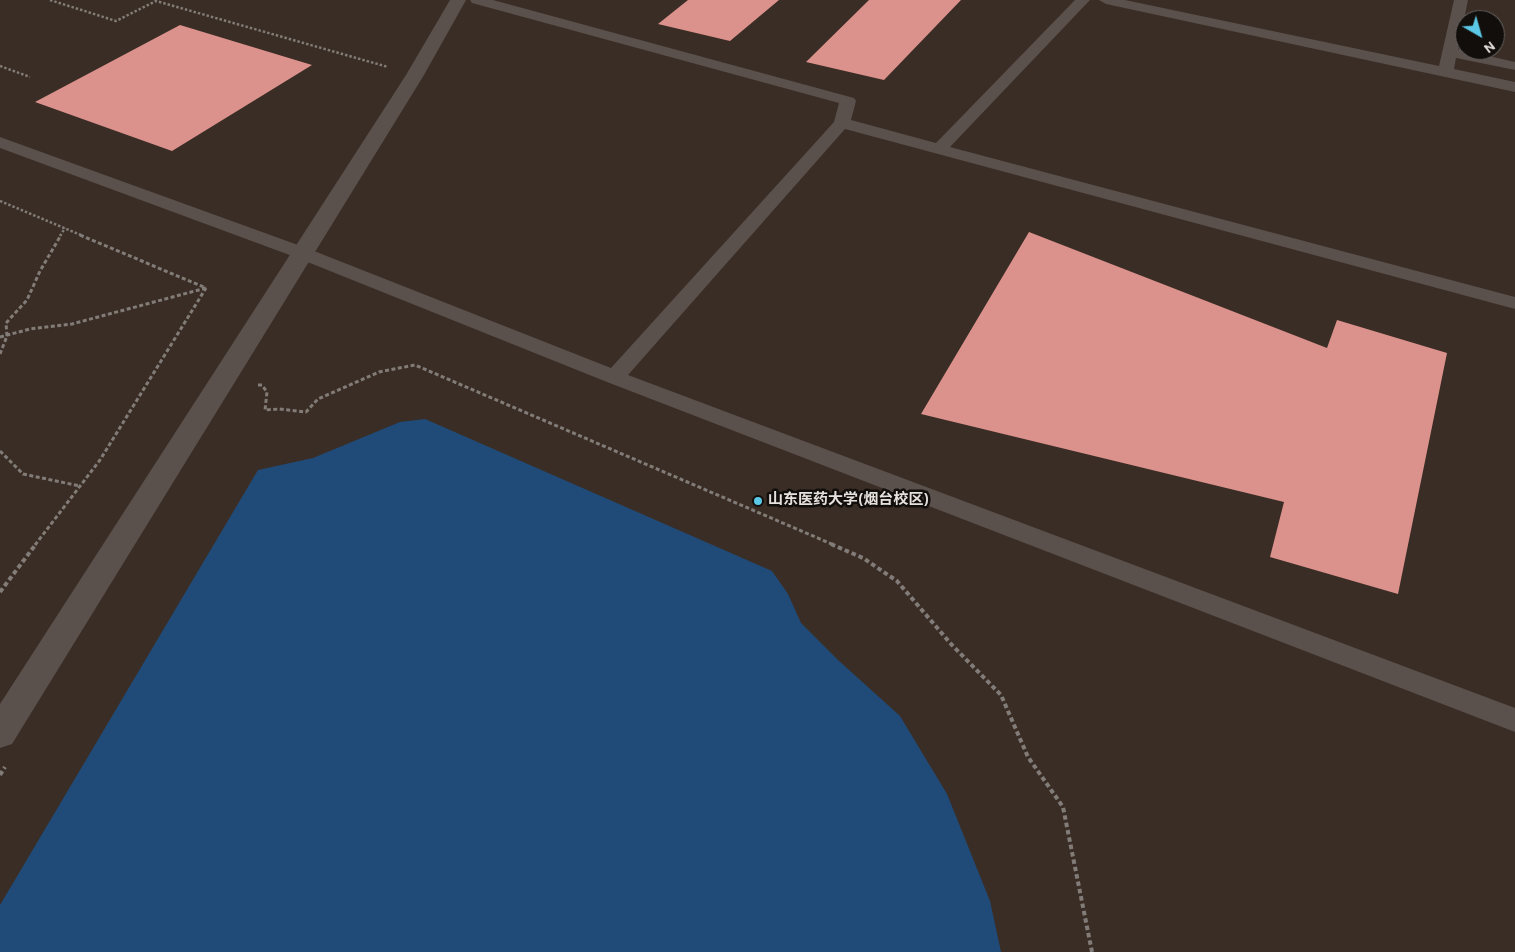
<!DOCTYPE html>
<meta charset="utf-8">
<style>
body{margin:0}
#map{position:relative;width:1515px;height:952px;overflow:hidden;background:#2b241f;font-family:Overpass,sans-serif}
canvas{display:block}
.north{position:absolute;left:1455px;top:10px;width:50px;height:50px;box-sizing:border-box;background:#110e0c;border:1px solid #666260;border-radius:50%;rotate:142deg;font-size:14px;font-weight:700;line-height:20px;text-align:center;color:#e6e1de}
.north::after{content:'';display:block;margin:auto;width:18px;height:22px;background:#5bc8e7;clip-path:polygon(50% 0,100% 100%,50% 72%,0 100%)}
</style>
<div id="map">
<canvas width="1515" height="952"></canvas>
<div class="north">N</div>
</div>
<script>
const ctx = document.querySelector('canvas').getContext('2d');
ctx.lineJoin = 'round';
function fillPath(path, color) { ctx.fillStyle = color; ctx.fill(path, 'evenodd'); }
const shape = rows => new Path2D(rows.map(r => 'M' + r).join(''));
function strokePath(path, color, width, dash) { ctx.strokeStyle = color; ctx.lineWidth = width; ctx.lineCap = dash ? 'butt' : 'round'; ctx.setLineDash(dash || []); ctx.stroke(path); }
function drawText(font, color, halo, rows, align = 'center') {
  ctx.font = font + ' Overpass,"Noto Sans SC",sans-serif'; ctx.lineWidth = 5; ctx.setLineDash([]); ctx.textBaseline = 'middle'; ctx.strokeStyle = halo; ctx.fillStyle = color; for (const [text, x, y, turn = 0] of rows) {
    ctx.save(); ctx.translate(x, y); ctx.rotate((+turn || 0) * Math.PI / 180); ctx.textAlign = isNaN(turn) ? turn : align; if (halo) ctx.strokeText(text, 0, 0); ctx.fillText(text, 0, 0); ctx.restore();
  }
}
fillPath(shape([
 [0,0,1515,0,1515,952,0,952],
 [1465,20,1495,20,1495,50,1465,50]
]), '#3a2d25');
fillPath(shape([
 [425,419,772,571,788,594,801,623,838,660,900,716,947,794,990,901,1001,952,0,952,0,905,258,470,313,458,400,422]
]), '#204b78');
fillPath(shape([
 [688,0,779,0,730,41,658,24],
 [869,0,961,0,884,80,806,62],
 [180,25,312,65,172,151,35,102],
 [1029,232,1327,348,1337,320,1447,353,1398,594,1270,557,1284,502,921,414]
]), '#dc928c');
strokePath(shape([
 [50,0,116,21,156,1,388,67],
 [0,66,30,77],
 [0,201,83,236],
 [60,236,65,228]
]), '#827c78', 2.5, [2.5, 2]);
strokePath(shape([
 [80,235,206,288],
 [0,337,30,329,72,324,206,288],
 [0,354,7,336,6,323,27,300,40,271,61,235],
 [258,385,262,385,267,392,265,410,279,409,306,412,318,399,379,372,415,365,834,545],
 [0,451,23,474,80,486],
 [35,545,100,460,206,288]
]), '#827c78', 3, [4, 2.5]);
strokePath(shape([
 [831,544,863,558,897,581,951,644,1001,695,1028,757,1063,807,1092,952],
 [0,592,36,544],
 [0,775,5,767]
]), '#827c78', 4, [4.5, 3]);
fillPath(shape([
 [470,0,493,0,854,98,856,101,851,120,936,143,1075,0,1090,0,950,147,1515,297,1515,309,845,129,628,375,1515,708,1515,732,607,382,295,257,0,148,0,137,309,249,611,368,834,122,839,103,472,3,470,0],
 [1099,0,1125,0,1439,66,1454,0,1468,0,1458,49,1515,62,1515,70,1456,58,1454,69,1515,82,1515,92,1106,4,1099,0]
]), '#5a504c');
fillPath(shape([
 [450,0,466,0,424,75,12,744,0,748,0,704,406,75,450,0]
]), '#5a504c');
for (const [x, y, r, color] of [
 [758,501,5,"#5bc8e7"]
]) { const dot = new Path2D(); dot.arc(x, y, r, 0, 2 * Math.PI); ctx.fillStyle = color; ctx.fill(dot); strokePath(dot, '#110e0c', 2); }
drawText('bold 15px', '#e6e1de', '#110e0c', [
 ["山东医药大学(烟台校区)",768,501]
], 'left');
</script>
